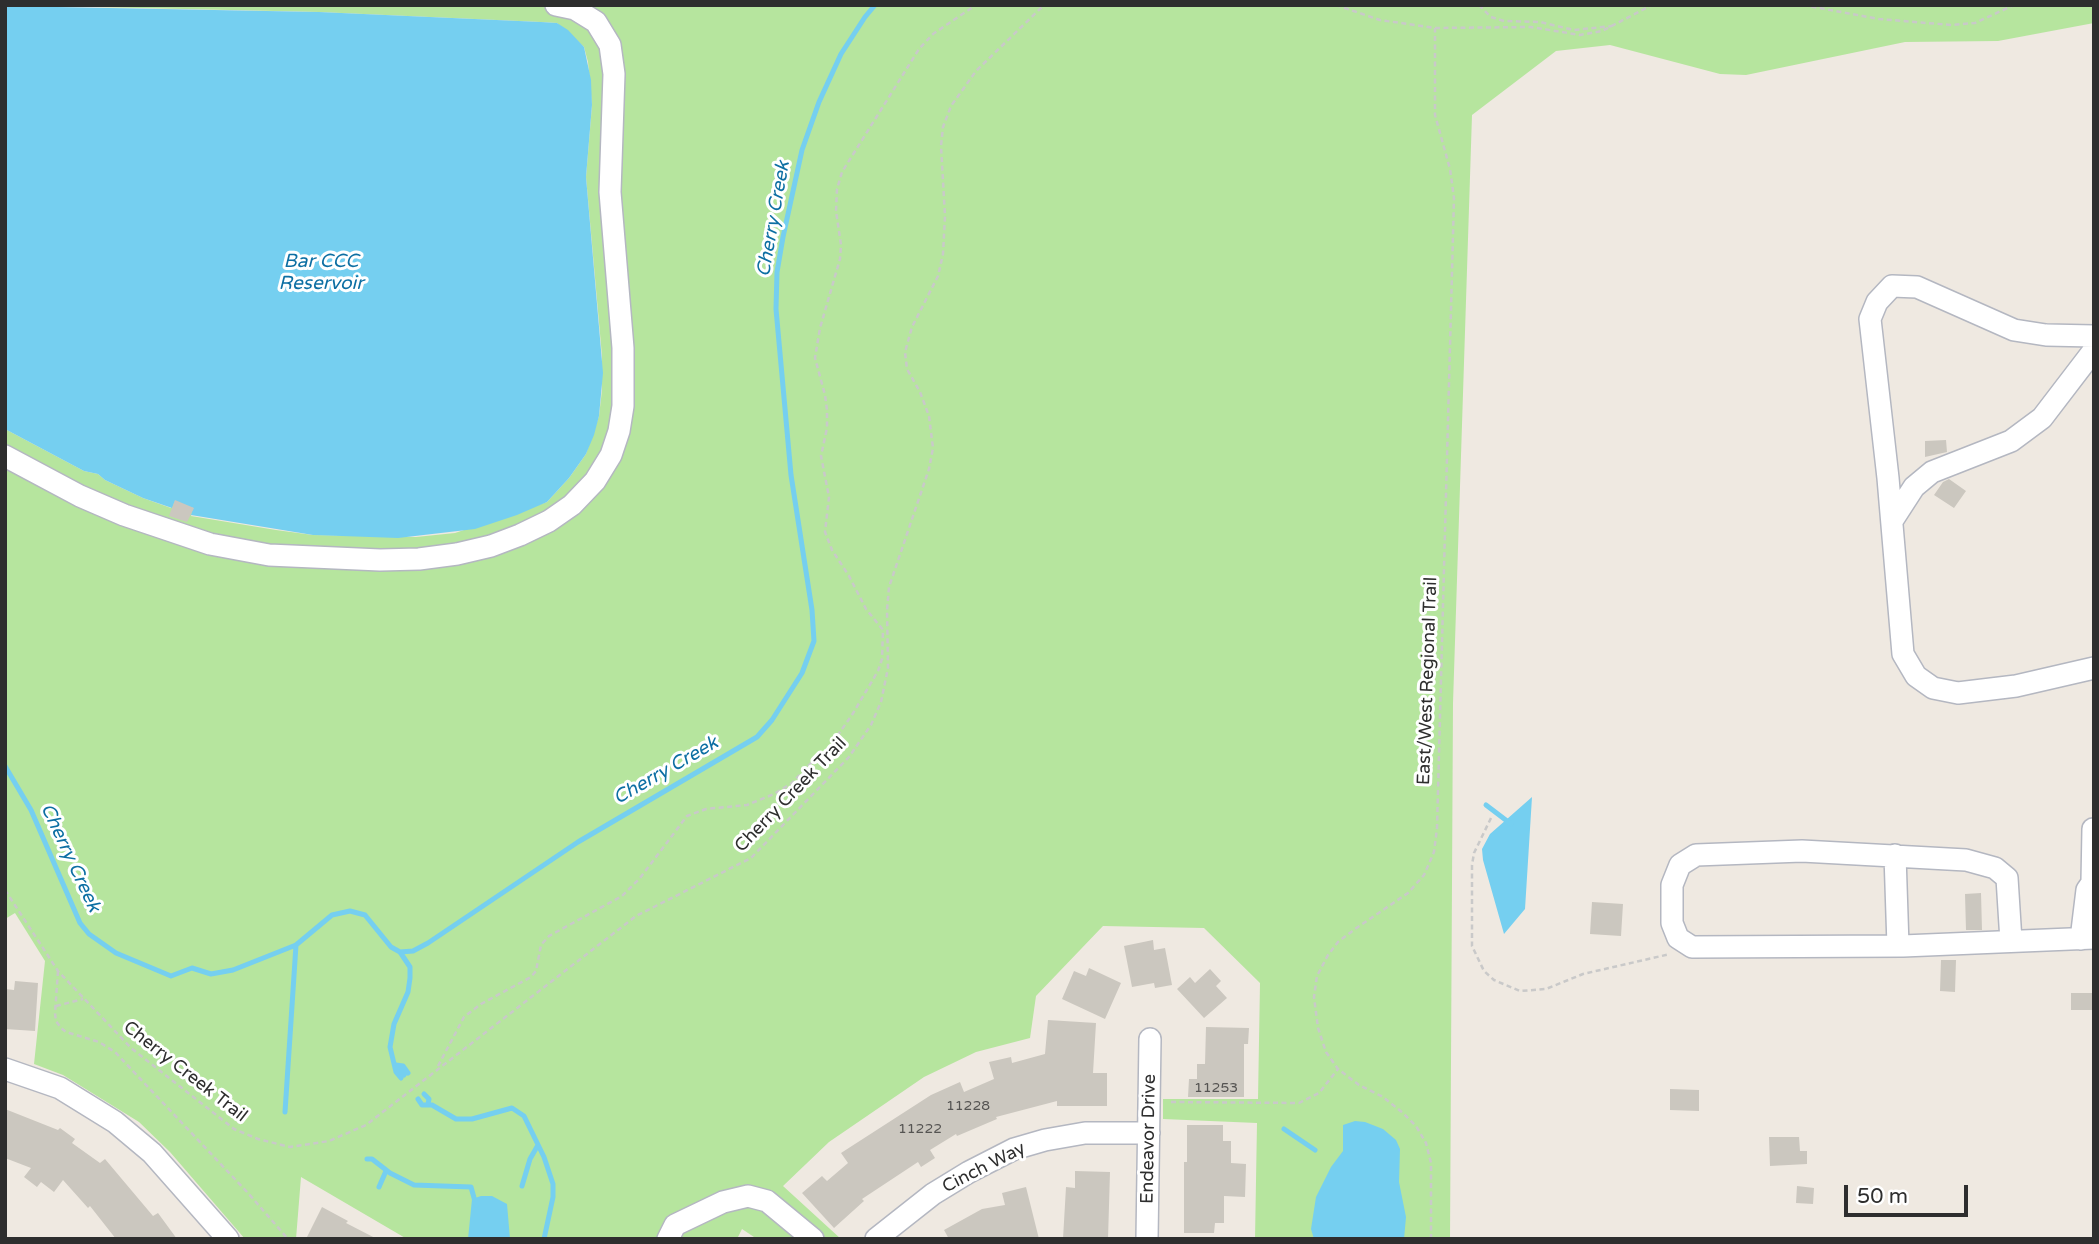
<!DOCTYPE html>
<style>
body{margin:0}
#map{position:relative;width:2099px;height:1244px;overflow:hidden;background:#efe9e1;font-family:"Varela Round",sans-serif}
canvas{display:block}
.frame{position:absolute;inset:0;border:7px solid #2e2e2e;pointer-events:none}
.scale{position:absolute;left:1844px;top:1185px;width:124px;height:32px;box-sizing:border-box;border:4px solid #2e2e2e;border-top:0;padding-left:9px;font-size:21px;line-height:24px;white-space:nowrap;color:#2e2e2e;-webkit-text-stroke:5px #fff;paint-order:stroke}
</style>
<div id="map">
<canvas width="2099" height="1244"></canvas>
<div class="frame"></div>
<div class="scale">50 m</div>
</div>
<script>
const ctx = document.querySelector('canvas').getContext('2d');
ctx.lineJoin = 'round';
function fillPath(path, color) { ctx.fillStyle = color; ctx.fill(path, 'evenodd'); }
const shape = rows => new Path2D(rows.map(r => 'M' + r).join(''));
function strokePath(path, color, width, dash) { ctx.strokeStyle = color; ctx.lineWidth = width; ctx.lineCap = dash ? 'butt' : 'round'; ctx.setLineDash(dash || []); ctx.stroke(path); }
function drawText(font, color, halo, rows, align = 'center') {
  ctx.font = font + ' "Varela Round",sans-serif'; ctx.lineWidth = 6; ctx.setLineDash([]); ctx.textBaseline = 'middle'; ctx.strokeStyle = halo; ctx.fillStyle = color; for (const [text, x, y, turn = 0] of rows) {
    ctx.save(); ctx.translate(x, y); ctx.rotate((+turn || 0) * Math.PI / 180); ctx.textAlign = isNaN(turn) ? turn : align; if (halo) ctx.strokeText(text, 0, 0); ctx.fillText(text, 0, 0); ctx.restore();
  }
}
fillPath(shape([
 [5,5,2094,5,2094,23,1998,41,1905,42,1746,75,1720,74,1610,45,1556,51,1472,115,1453,703,1450,1239,1255,1239,1257,1123,1163,1119,1163,1099,1258,1099,1260,983,1204,928,1103,926,1036,996,1030,1038,976,1052,924,1077,829,1142,783,1186,841,1239,757,1239,742,1229,737,1239,407,1239,301,1177,296,1239,245,1239,170,1152,139,1122,63,1075,34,1064,45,961,15,913,5,919,5,429,84,471,98,474,105,480,143,498,171,508,175,500,194,508,191,516,276,530,313,535,416,537,455,533,547,502,569,478,586,454,599,416,602,390,602,356,586,177,592,105,588,62,584,47,557,23,541,22,319,12]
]), '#b6e59e');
fillPath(shape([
 [5,6,319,12,541,22,557,23,568,30,584,47,591,80,592,105,586,177,603,373,599,416,594,435,586,454,569,478,547,502,517,515,475,529,398,538,313,535,191,515,193,508,175,501,172,508,143,498,105,480,98,474,84,471,5,429],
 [1532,797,1525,909,1504,934,1483,860,1482,849,1490,834],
 [1355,1121,1365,1122,1383,1129,1396,1140,1400,1149,1399,1182,1406,1217,1404,1239,1314,1239,1311,1229,1316,1197,1331,1167,1343,1151,1343,1125],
 [481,1196,492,1196,507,1204,510,1239,468,1239,472,1199]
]), '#75cff0');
strokePath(shape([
 [5,766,31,810,80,923,89,934,116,953,171,976,192,968,211,974,233,970,296,945,332,915,350,911,365,915,391,947,400,952,413,951,428,943,578,842,757,737,772,720,802,673,814,641,812,610,791,475,776,309,777,272,783,237,802,150,819,102,841,54,865,17,875,5],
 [1486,805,1511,824],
 [400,952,410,967,410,978,408,992,394,1024,390,1047,396,1072,401,1078],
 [396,1065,403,1066,408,1073],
 [396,1065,404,1075],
 [424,1094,429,1099,428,1104],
 [418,1099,422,1105,432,1105,456,1119,472,1119,512,1108,524,1116,544,1157,553,1184,553,1197,544,1239],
 [285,1112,296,945],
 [1284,1129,1315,1150],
 [367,1159,372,1159,390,1173,414,1185,471,1187,476,1205],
 [522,1186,530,1159,538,1145],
 [379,1187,386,1171]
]), '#75cff0', 5);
fillPath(shape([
 [1946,440,1947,452,1925,457,1925,441],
 [1949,479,1966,491,1954,508,1934,495,1943,482],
 [175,500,194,508,187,522,169,516],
 [1981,893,1982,930,1966,930,1965,894],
 [1592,902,1623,904,1621,936,1590,934],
 [1153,940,1154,950,1165,948,1172,985,1155,988,1154,983,1132,987,1124,946],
 [1941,960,1956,960,1955,992,1940,991],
 [1089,968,1121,983,1105,1019,1062,999,1074,971,1086,976],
 [1210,969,1221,981,1216,986,1227,998,1204,1018,1177,989,1190,977,1195,983],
 [15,981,38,983,35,1031,5,1029,5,989,14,990],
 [2071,993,2094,993,2094,1010,2071,1010],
 [1048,1020,1096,1023,1093,1073,1107,1073,1107,1106,1057,1106,1057,1101,996,1117,997,1119,957,1136,956,1134,930,1150,935,1158,921,1167,918,1162,862,1199,864,1201,834,1228,802,1193,822,1176,827,1181,848,1163,841,1153,931,1095,960,1082,964,1092,994,1079,989,1062,1011,1057,1012,1063,1045,1054],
 [1206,1027,1249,1028,1248,1044,1244,1044,1244,1097,1188,1097,1189,1079,1197,1079,1197,1064,1205,1064],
 [1670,1089,1699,1090,1699,1111,1670,1110],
 [5,1109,58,1130,60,1128,75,1139,72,1143,100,1163,105,1159,153,1216,158,1213,177,1239,116,1239,90,1206,88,1208,63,1180,54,1192,41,1182,37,1187,24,1177,31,1168,5,1158],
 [1187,1125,1223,1125,1223,1141,1231,1141,1231,1163,1246,1164,1245,1197,1224,1196,1224,1223,1215,1223,1214,1233,1184,1233,1184,1162,1187,1162],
 [1769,1137,1799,1137,1800,1151,1807,1151,1807,1164,1770,1166],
 [1075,1171,1110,1172,1108,1239,1063,1239,1066,1187,1075,1188],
 [1797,1186,1814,1188,1813,1204,1796,1203],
 [1026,1187,1039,1239,949,1239,944,1230,982,1209,1005,1205,1002,1193],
 [322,1207,348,1221,346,1223,377,1239,306,1239]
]), '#cbc7bf');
const minor = shape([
 [2094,336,2046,335,2014,330,1917,287,1892,286,1877,302,1870,319,1888,478,1903,654,1916,676,1933,688,1958,693,2016,686,2094,668],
 [5,456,80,496,124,515,210,544,269,555,380,560,419,559,457,554,491,546,520,535,549,521,572,505,595,481,611,455,619,431,623,406,623,348,610,192,614,74,610,45,596,22,575,9,556,5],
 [1892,521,1914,487,1932,472,2011,441,2042,418,2094,350],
 [1895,855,1898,946],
 [2092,881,2093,829],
 [2081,939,2087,890,2094,880],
 [2011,941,2007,878,1995,868,1966,860,1802,851,1696,855,1680,865,1672,885,1672,923,1678,938,1692,947,1903,946,2094,938],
 [5,1069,60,1088,115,1122,152,1153,228,1239],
 [668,1239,675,1225,723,1202,748,1196,767,1201,813,1239],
 [876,1239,933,1194,969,1172,1014,1149,1045,1140,1085,1133,1149,1133],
 [1147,1239,1150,1039]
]);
strokePath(minor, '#b4b7c1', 24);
strokePath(shape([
 [1336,5,1380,20,1435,28,1531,27,1580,35,1602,31,1652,5],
 [1479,5,1491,17,1504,21,1540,22,1574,30,1612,26],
 [1803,5,1879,19,1951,25,1975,23,2014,5],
 [1491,818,1474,853,1472,865,1472,946,1484,971,1494,980,1520,991,1546,989,1583,974,1670,954],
 [5,890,58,971,131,1048,234,1129,258,1139,290,1147,329,1141,366,1125,636,916,751,858,849,757,871,725,881,702,888,668,887,610,889,587,929,469,933,448,929,416,920,392,907,369,905,352,912,327,938,276,943,254,945,216,941,146,943,127,951,106,976,71,1044,5],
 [58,971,55,1013,56,1021,61,1028,66,1032,99,1042,115,1052,248,1193,288,1239],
 [56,1006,83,999],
 [438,1066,464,1017,481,1004,531,977,536,971,541,945,549,936,622,896,640,878,687,816,706,809,747,805,774,794,792,783,812,762,825,753,852,715,878,671,882,659,883,630,866,609,849,576,832,550,825,532,829,497,821,456,827,428,827,410,825,395,815,358,820,328,840,259,841,245,836,211,837,189,842,172,919,49,933,34,976,5],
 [1171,1102,1299,1103,1319,1093,1338,1069],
 [1431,1239,1431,1163,1426,1143,1416,1126,1403,1113,1383,1097,1359,1085,1338,1069,1326,1052,1318,1028,1314,997,1317,976,1328,955,1338,942,1355,929,1408,893,1424,875,1434,852,1437,828,1454,198,1450,169,1435,115,1435,28]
]), '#c9c9c9', 2.5, [5, 3.5]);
strokePath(minor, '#fff', 21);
drawText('14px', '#555452', null, [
 ["11253",1216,1088],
 ["11228",968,1106],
 ["11222",920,1129]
]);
drawText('18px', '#2e2e2e', '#fff', [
 ["East/West Regional Trail",1428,681,-88],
 ["Cherry Creek Trail",791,795,-46],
 ["Cherry Creek Trail",185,1072,38],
 ["Endeavor Drive",1149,1139,-89],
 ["Cinch Way",984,1168,-27]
]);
drawText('italic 19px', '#0d6fa3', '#fff', [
 ["Cherry Creek",774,219,-80],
 ["Bar CCC",321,262],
 ["Reservoir",321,284],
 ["Cherry Creek",666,771,-30],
 ["Cherry Creek",70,858,65]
]);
</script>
